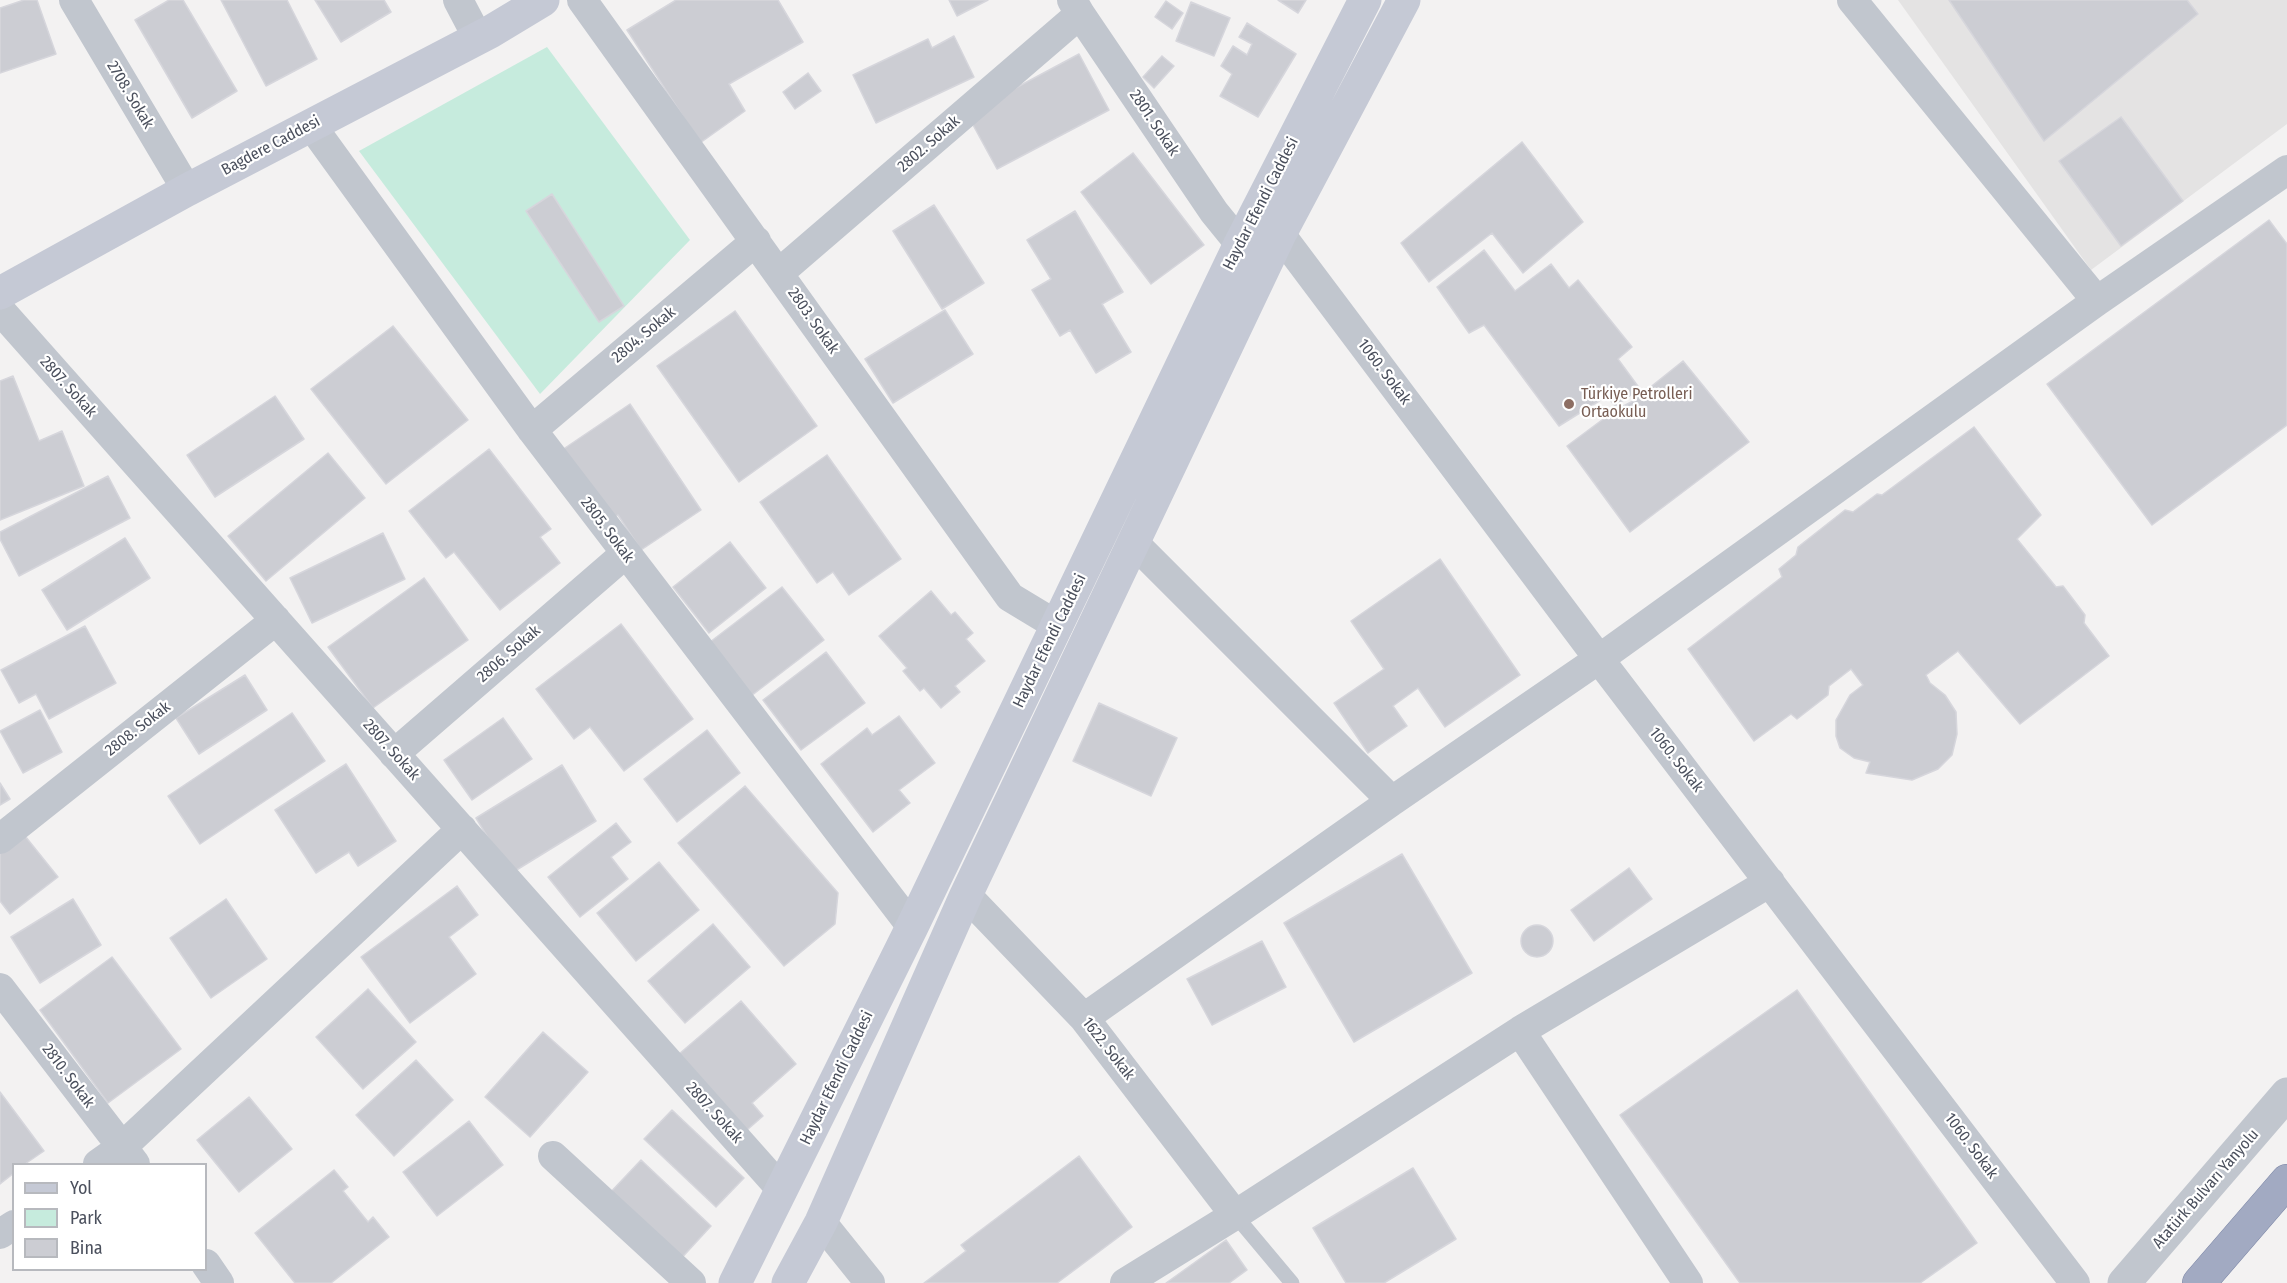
<!DOCTYPE html>
<meta charset="utf-8">
<style>
body{margin:0}
#map{position:relative;width:2287px;height:1283px;overflow:hidden;background:#f3f2f2;font-family:"Fira Sans Condensed",sans-serif}
canvas{display:block}
.legend{position:absolute;left:12px;top:1163px;width:195px;height:108px;box-sizing:border-box;background:#fff;border:2px solid #b7b9be;margin:0;padding:8px 10px;list-style:none;font-size:18px;color:#4b505d}
.legend li{display:flex;align-items:center;gap:12px;height:30px}
.legend b{width:30px;border:2px solid #b7b9be}
</style>
<div id="map">
<canvas width="2287" height="1283"></canvas>
<ul class="legend">
<li><b style="height:8px;background:#c5c9d5"></b>Yol</li>
<li><b style="height:16px;background:#c6ebdd"></b>Park</li>
<li><b style="height:16px;background:#cccdd3"></b>Bina</li>
</ul>
</div>
<script>
const ctx = document.querySelector('canvas').getContext('2d');
ctx.lineJoin = 'round';
function fillPath(path, color) { ctx.fillStyle = color; ctx.fill(path, 'evenodd'); }
const shape = rows => new Path2D(rows.map(r => 'M' + r).join(''));
function strokePath(path, color, width, dash) { ctx.strokeStyle = color; ctx.lineWidth = width; ctx.lineCap = dash ? 'butt' : 'round'; ctx.setLineDash(dash || []); ctx.stroke(path); }
function drawText(font, color, halo, rows, align = 'center') {
  ctx.font = font + ' "Fira Sans Condensed",sans-serif'; ctx.lineWidth = 4.5; ctx.setLineDash([]); ctx.textBaseline = 'middle'; ctx.strokeStyle = halo; ctx.fillStyle = color; for (const [text, x, y, turn = 0] of rows) {
    ctx.save(); ctx.translate(x, y); ctx.rotate((+turn || 0) * Math.PI / 180); ctx.textAlign = isNaN(turn) ? turn : align; if (halo) ctx.strokeText(text, 0, 0); ctx.fillText(text, 0, 0); ctx.restore();
  }
}
fillPath(shape([
 [1898,0,2287,0,2287,124,2091,270]
]), '#e4e3e3');
fillPath(shape([
 [547,47,690,240,540,394,359,151]
]), '#c6ebdd');
const building = shape([
 [24,0,37,0,56,54,0,73,0,8,24,0],
 [169,0,183,0,237,91,192,118,135,20,169,0],
 [221,0,287,0,317,59,266,86,221,0],
 [315,0,384,0,391,12,341,42,315,0],
 [676,0,778,0,803,42,729,84,745,111,700,143,627,30,676,0],
 [949,0,988,0,957,16,949,0],
 [1278,0,1306,0,1298,13,1278,0],
 [1949,0,2187,0,2198,14,2044,141,1949,0],
 [1166,1,1183,13,1172,29,1155,17,1166,1],
 [1191,2,1230,18,1214,56,1176,41,1191,2],
 [1247,23,1296,54,1258,117,1220,96,1232,74,1221,66,1233,46,1247,55,1252,44,1239,37,1247,23],
 [954,36,974,77,876,123,853,75,928,39,932,48,954,36],
 [1079,54,1109,110,997,169,967,114,1079,54],
 [1162,56,1174,66,1154,88,1143,77,1162,56],
 [808,73,821,91,795,109,783,92,808,73],
 [2121,117,2183,201,2121,246,2059,161,2121,117],
 [1522,142,1583,222,1523,273,1492,233,1429,282,1401,243,1522,142],
 [1133,153,1204,245,1151,284,1081,192,1133,153],
 [552,194,624,306,599,322,526,211,552,194],
 [934,205,984,283,942,309,893,231,934,205],
 [1075,211,1123,292,1102,304,1131,352,1096,373,1070,330,1060,336,1032,290,1051,279,1027,240,1075,211],
 [2269,220,2287,244,2287,425,2152,525,2047,384,2269,220],
 [1484,250,1515,291,1551,264,1569,288,1578,280,1632,347,1618,359,1640,389,1615,406,1607,396,1559,426,1484,325,1469,333,1437,287,1484,250],
 [945,310,973,354,893,403,865,359,945,310],
 [735,311,817,426,739,482,657,366,735,311],
 [393,326,468,420,386,484,311,389,393,326],
 [1683,361,1749,442,1630,532,1567,446,1614,411,1633,401,1683,361],
 [13,376,39,441,62,431,84,486,0,520,0,381,13,376],
 [275,396,304,439,215,497,187,455,275,396],
 [630,404,701,510,641,550,618,515,606,523,559,452,630,404],
 [1974,427,2041,515,2017,539,2056,587,2063,586,2085,615,2084,623,2109,656,2020,724,1958,651,1926,675,1930,683,1945,695,1956,712,1957,734,1952,755,1938,769,1912,780,1866,773,1870,762,1854,758,1840,748,1836,736,1836,720,1850,695,1863,685,1851,669,1829,686,1828,695,1797,719,1791,714,1754,741,1688,649,1782,577,1779,569,1796,555,1798,547,1845,510,1853,512,1877,494,1882,495,1974,427],
 [489,449,551,529,540,537,560,563,500,610,454,552,446,558,409,511,489,449],
 [328,453,365,498,266,581,228,536,328,453],
 [827,455,901,559,849,595,833,572,817,583,760,502,827,455],
 [108,476,130,518,19,576,0,539,0,532,108,476],
 [383,533,405,579,312,623,290,578,383,533],
 [125,538,150,578,67,630,42,590,125,538],
 [730,542,766,588,709,633,673,587,730,542],
 [1440,559,1520,675,1445,727,1418,688,1393,706,1407,726,1368,753,1334,703,1384,669,1351,621,1440,559],
 [424,578,468,640,373,708,328,647,424,578],
 [782,587,824,640,751,696,710,642,782,587],
 [931,591,951,615,955,612,973,633,966,639,985,661,955,686,960,692,941,708,924,688,920,691,903,671,907,668,879,636,931,591],
 [621,624,693,719,624,771,590,727,574,739,536,689,621,624],
 [85,626,116,683,49,719,36,694,19,703,1,670,85,626],
 [826,652,865,703,801,750,763,700,826,652],
 [245,675,267,710,199,754,176,718,245,675],
 [1099,703,1177,738,1151,796,1073,761,1099,703],
 [40,710,62,752,23,773,0,731,40,710],
 [292,713,325,761,200,844,168,796,292,713],
 [899,716,935,763,899,790,910,803,873,832,821,764,867,728,872,735,899,716],
 [503,718,532,759,472,800,444,760,503,718],
 [707,730,740,773,677,822,644,779,707,730],
 [346,764,396,841,358,866,349,852,316,873,275,810,346,764],
 [562,765,596,821,510,874,476,818,562,765],
 [0,783,10,799,0,805,0,783],
 [745,786,838,893,835,924,784,966,678,843,745,786],
 [616,823,631,842,611,857,628,879,580,917,548,877,616,823],
 [21,831,58,877,10,914,0,901,0,847,21,831],
 [1402,854,1472,973,1354,1042,1284,923,1402,854],
 [659,862,699,910,636,961,597,913,659,862],
 [1629,868,1652,899,1594,941,1571,910,1629,868],
 [457,886,478,915,449,937,476,974,410,1023,361,957,457,886],
 [73,899,101,945,40,983,11,937,73,899],
 [226,899,267,959,211,998,170,938,226,899],
 [713,924,750,967,685,1023,648,981,713,924],
 '1521 941a16 16 0 1 1 32 0a16 16 0 1 1-32 0Z',
 [1262,941,1286,987,1212,1025,1187,979,1262,941],
 [112,957,181,1049,108,1103,40,1010,112,957],
 [368,989,416,1042,363,1089,316,1037,368,989],
 [1797,990,1977,1243,1920,1283,1740,1283,1620,1115,1797,990],
 [741,1001,796,1064,752,1103,763,1116,739,1137,672,1060,741,1001],
 [543,1032,588,1072,530,1137,485,1097,543,1032],
 [416,1060,453,1100,394,1156,356,1115,416,1060],
 [0,1092,44,1151,25,1164,14,1164,14,1173,0,1184,0,1092],
 [249,1097,292,1149,239,1192,197,1140,249,1097],
 [672,1110,744,1178,716,1207,644,1139,672,1110],
 [469,1121,503,1165,437,1216,403,1172,469,1121],
 [1079,1156,1132,1227,1057,1283,924,1283,966,1251,961,1245,1079,1156],
 [641,1160,711,1226,677,1263,606,1197,641,1160],
 [1413,1168,1456,1239,1384,1283,1346,1283,1313,1228,1413,1168],
 [334,1170,348,1187,343,1191,368,1222,373,1217,389,1237,331,1283,295,1283,255,1233,334,1170],
 [1226,1240,1247,1270,1229,1283,1166,1283,1226,1240]
]);
fillPath(building, '#cccdd3');
strokePath(building, '#d6d6dc', 1.5);
const trunk = shape([
 [2199,1283,2287,1181]
]);
strokePath(trunk, '#7b85a5', 34);
strokePath(shape([
 [1235,1215,1292,1283]
]), '#c1c6ce', 15);
strokePath(shape([
 [74,0,187,190],
 [458,0,478,38],
 [582,0,1010,597,1058,626],
 [1072,0,1080,14,1214,212,1240,244],
 [1852,0,2097,301],
 [311,125,532,430,912,927],
 [1280,234,1599,659,2075,1283],
 [779,273,1080,14],
 [0,310,782,1190],
 [532,430,756,241],
 [1133,542,1392,801],
 [394,754,625,554],
 [0,839,276,620],
 [966,895,1084,1018,1235,1215],
 [0,988,135,1164],
 [1084,1018,1392,801,1599,659,2097,301,2287,170],
 [1520,1031,1688,1283],
 [553,1156,691,1283],
 [98,1164,122,1147,462,829],
 [821,1222,870,1283],
 [0,1234,14,1225],
 [206,1264,219,1283],
 [1125,1283,1235,1215,1520,1031,1770,882]
]), '#c1c6ce', 30);
strokePath(shape([
 [2124,1283,2287,1094]
]), '#c1c6ce', 33);
strokePath(shape([
 [0,293,187,190,490,32,543,0],
 [735,1283,912,927,1240,244,1365,0],
 [788,1283,821,1222,966,895,1280,234,1404,0]
]), '#c5c9d5', 33);
strokePath(trunk, '#a2aac2', 33);
for (const [x, y, r, color] of [
 [1569,404,6,"#8d6e63"]
]) { const dot = new Path2D(); dot.arc(x, y, r, 0, 2 * Math.PI); ctx.fillStyle = color; ctx.fill(dot); strokePath(dot, '#fff', 2); }
drawText('16px', '#4b505d', '#fff', [
 ["2708. Sokak",130,95,59],
 ["2801. Sokak",1154,123,56],
 ["2802. Sokak",929,144,-41],
 ["Bagdere Caddesi",271,146,-28],
 ["Haydar Efendi Caddesi",1261,204,-63],
 ["2803. Sokak",813,321,55],
 ["2804. Sokak",644,335,-40],
 ["1060. Sokak",1384,372,53],
 ["2807. Sokak",68,387,48],
 ["2805. Sokak",607,530,53],
 ["Haydar Efendi Caddesi",1050,641,-64],
 ["2806. Sokak",509,654,-41],
 ["2808. Sokak",138,729,-38],
 ["2807. Sokak",391,750,48],
 ["1060. Sokak",1676,760,52],
 ["1622. Sokak",1108,1049,52],
 ["2810. Sokak",68,1076,53],
 ["Haydar Efendi Caddesi",837,1078,-64],
 ["2807. Sokak",714,1113,48],
 ["1060. Sokak",1971,1146,53],
 ["Atatürk Bulvarı Yanyolu",2206,1189,-49]
]);
drawText('16px', '#785e54', '#fff', [
 ["Türkiye Petrolleri",1581,395],
 ["Ortaokulu",1581,413]
], 'left');
</script>
